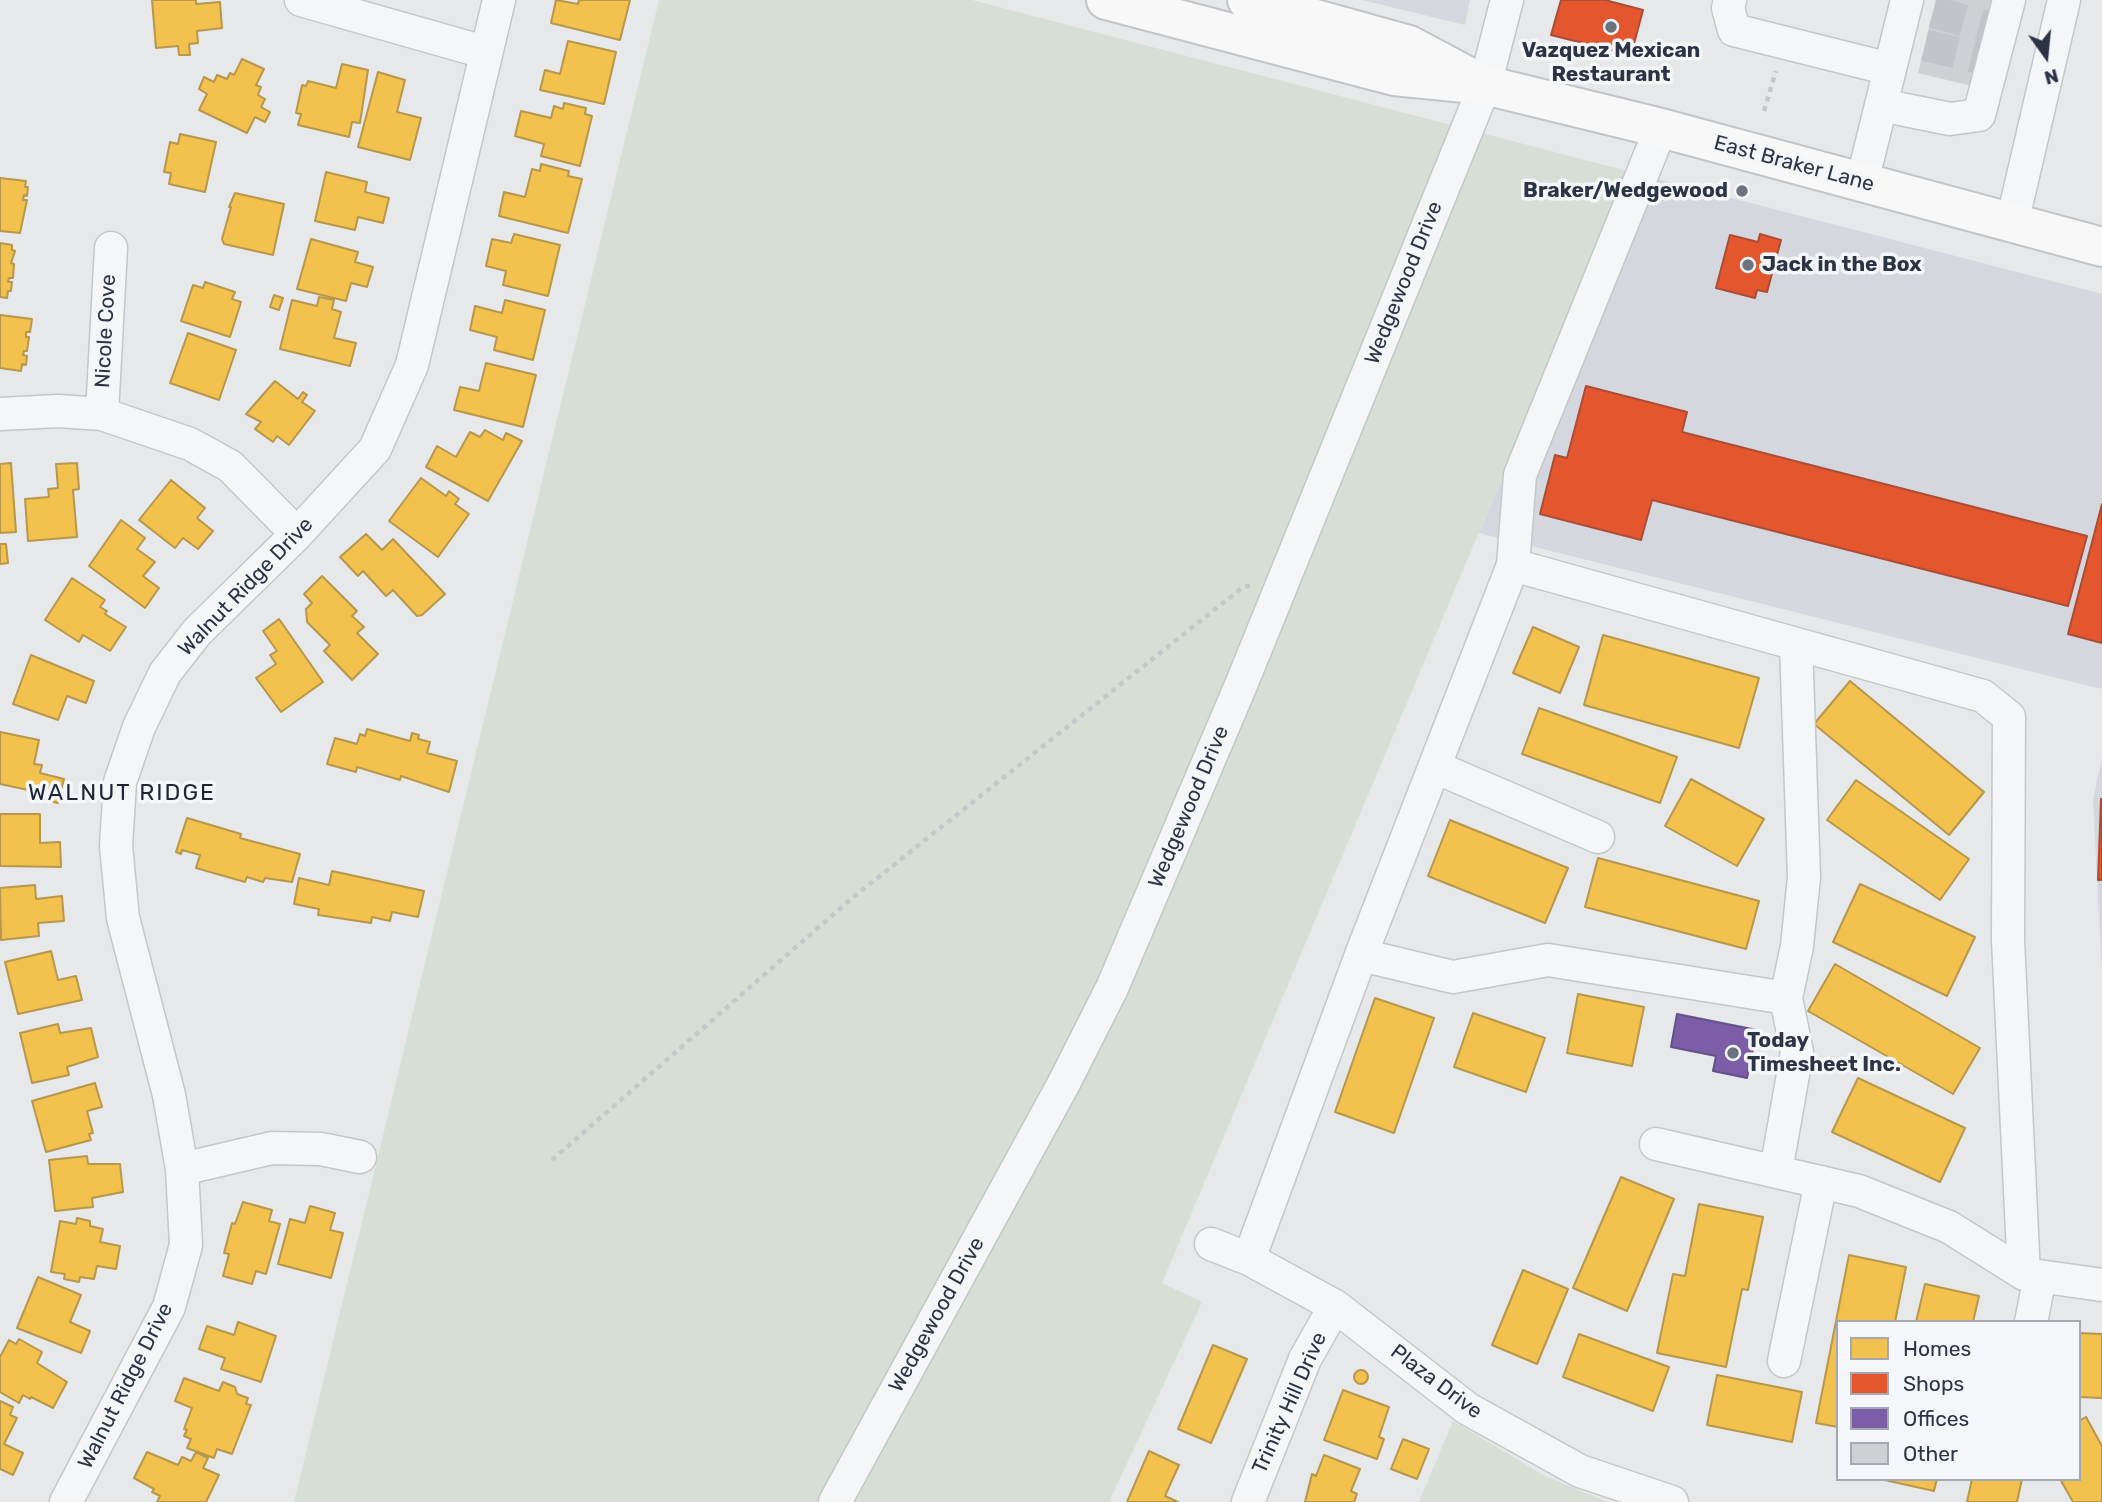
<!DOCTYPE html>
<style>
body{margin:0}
#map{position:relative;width:2102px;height:1502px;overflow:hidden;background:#e6e8ea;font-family:Rubik,sans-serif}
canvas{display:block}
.legend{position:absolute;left:1836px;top:1320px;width:245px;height:161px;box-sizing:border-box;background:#f4f6f9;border:2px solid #a4a8b1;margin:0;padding:9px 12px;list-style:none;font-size:21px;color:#2b3445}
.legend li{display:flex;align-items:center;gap:14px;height:35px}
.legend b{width:35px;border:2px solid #a4a8b1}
.north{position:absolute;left:2011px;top:21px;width:70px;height:70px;-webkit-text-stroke:5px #f4f6f9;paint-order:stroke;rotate:165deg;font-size:19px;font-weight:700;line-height:28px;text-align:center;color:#2b3445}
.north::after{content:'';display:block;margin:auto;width:24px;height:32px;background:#2b3445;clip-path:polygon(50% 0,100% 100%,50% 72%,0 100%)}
</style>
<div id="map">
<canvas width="2102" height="1502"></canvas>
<ul class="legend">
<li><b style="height:19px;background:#f2c14e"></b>Homes</li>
<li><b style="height:19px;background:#e4572e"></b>Shops</li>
<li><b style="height:19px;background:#7b5ea7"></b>Offices</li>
<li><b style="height:19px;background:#ced0d3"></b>Other</li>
</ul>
<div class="north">N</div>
</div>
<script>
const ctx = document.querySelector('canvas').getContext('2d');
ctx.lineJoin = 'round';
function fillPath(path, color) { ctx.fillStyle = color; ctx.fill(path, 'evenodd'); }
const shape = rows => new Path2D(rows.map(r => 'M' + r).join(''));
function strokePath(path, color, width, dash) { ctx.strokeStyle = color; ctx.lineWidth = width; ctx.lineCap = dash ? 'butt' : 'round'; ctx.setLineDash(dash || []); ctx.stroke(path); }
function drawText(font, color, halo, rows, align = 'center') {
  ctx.font = font + ' Rubik,sans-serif'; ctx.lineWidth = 7; ctx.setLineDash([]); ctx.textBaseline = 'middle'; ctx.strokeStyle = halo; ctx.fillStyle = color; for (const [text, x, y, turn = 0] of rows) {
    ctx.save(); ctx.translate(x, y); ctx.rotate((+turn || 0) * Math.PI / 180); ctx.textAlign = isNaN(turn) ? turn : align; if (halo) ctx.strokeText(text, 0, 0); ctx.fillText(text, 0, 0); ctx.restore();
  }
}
fillPath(shape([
 [1362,0,1470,0,1465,25],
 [1631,172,2102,294,2102,689,1479,533],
 [2102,758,2102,975,2093,800]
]), '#d4d7dd');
fillPath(shape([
 [659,0,972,0,1631,172,1162,1283,1202,1302,1109,1502,294,1502],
 [1453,1421,1543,1475,1607,1502,1419,1502]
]), '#d6ded6');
const homes = shape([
 [152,0,196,0,196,4,220,2,222,28,197,31,198,43,189,44,190,55,179,55,178,46,156,48,152,0],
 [556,0,578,4,579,0,630,0,620,40,551,23,556,0],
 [568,41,616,52,604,104,540,90,545,70,560,74,568,41],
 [242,59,264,69,256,85,261,87,258,95,265,99,261,107,270,112,265,122,255,117,247,133,199,110,207,94,199,89,204,77,214,82,217,75,227,79,230,73,234,75,242,59],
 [342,64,368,70,360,123,352,122,349,137,298,125,301,114,296,113,302,85,306,86,308,81,336,88,342,64],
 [378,72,405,80,397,112,421,118,410,160,358,147,378,72],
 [564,103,586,108,585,114,592,116,580,166,541,156,544,144,515,136,521,111,551,118,554,106,563,109,564,103],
 [180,134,216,142,205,192,169,184,171,173,164,172,170,142,178,144,180,134],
 [541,164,569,171,568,176,582,179,568,233,499,216,504,192,525,197,532,169,540,171,541,164],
 [326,172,367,182,365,192,389,198,383,223,358,217,355,230,315,221,326,172],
 [0,178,26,181,25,187,28,187,27,196,24,195,23,200,27,200,20,233,0,231,0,178],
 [235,193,284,204,273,255,224,244,222,239,231,207,229,207,235,193],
 [514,234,560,245,548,296,503,285,506,271,486,266,492,239,511,243,514,234],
 [311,239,358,252,355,262,373,267,367,287,351,283,346,301,297,289,311,239],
 [0,243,12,245,12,250,15,251,11,263,14,264,13,278,9,278,8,282,12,282,11,291,8,291,7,298,0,297,0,243],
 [205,282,235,292,232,299,241,302,230,337,181,321,193,285,203,288,205,282],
 [274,295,283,298,279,310,270,307,274,295],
 [319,297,334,300,332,309,341,312,334,338,356,343,350,366,280,349,292,300,317,306,319,297],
 [505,300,545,310,533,360,494,350,497,337,470,330,475,306,502,313,505,300],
 [0,315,32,319,30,332,26,332,26,337,29,337,27,351,24,351,23,355,27,356,26,365,22,364,21,371,0,368,0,315],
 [188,333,236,350,219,400,170,383,188,333],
 [486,363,536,375,523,427,454,410,460,387,479,391,486,363],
 [275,381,298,399,303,392,307,395,302,402,315,411,289,445,277,436,273,442,255,429,261,422,246,414,275,381],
 [485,430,503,440,506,433,522,441,488,501,426,467,437,446,456,457,470,432,480,437,485,430],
 [11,463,16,532,0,533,0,464,11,463],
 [77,463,79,489,73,490,77,537,28,541,25,499,49,497,48,489,58,488,56,464,77,463],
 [421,478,446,496,449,491,459,499,455,504,469,514,438,557,389,521,421,478],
 [171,480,205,508,197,518,213,531,198,549,183,538,175,548,139,520,171,480],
 [121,520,145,538,137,549,155,562,143,576,159,588,145,608,89,566,121,520],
 [366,534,382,550,393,539,445,594,422,615,417,616,393,590,386,596,363,571,358,576,340,557,366,534],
 [0,544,6,544,8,563,0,564,0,544],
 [322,576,357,611,352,616,364,627,357,633,378,654,352,680,324,651,330,645,307,622,306,609,312,603,304,594,322,576],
 [72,578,105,600,100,607,107,611,105,614,126,627,110,651,83,635,79,642,45,620,72,578],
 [279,619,323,682,281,712,256,678,276,664,270,655,277,651,263,631,279,619],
 [1533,627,1579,647,1560,693,1513,673,1533,627],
 [1603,635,1759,678,1739,748,1584,705,1603,635],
 [31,655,94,681,86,703,67,696,58,720,13,704,31,655],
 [1850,681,1984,792,1949,835,1814,724,1850,681],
 [1539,708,1677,757,1660,803,1522,754,1539,708],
 [367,729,410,741,412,733,419,735,418,739,430,742,427,753,457,761,449,792,401,776,400,780,357,767,356,772,327,764,335,738,357,744,360,734,365,736,367,729],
 [0,732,39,740,34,764,42,765,40,773,64,779,58,803,32,797,33,791,0,784,0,732],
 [1691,779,1764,819,1737,866,1665,826,1691,779],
 [1856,780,1969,859,1940,900,1827,820,1856,780],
 [0,814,40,814,40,843,60,842,61,867,0,866,0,814],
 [187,818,241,834,240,838,300,854,292,882,265,878,263,882,247,877,245,882,196,868,200,855,182,850,181,854,176,852,187,818],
 [1450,820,1568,868,1545,923,1428,876,1450,820],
 [1598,858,1759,901,1746,949,1585,907,1598,858],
 [332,871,424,891,418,917,392,912,390,921,372,917,371,923,318,915,319,909,294,904,299,878,329,885,332,871],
 [1860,884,1975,937,1947,996,1833,942,1860,884],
 [35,885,36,899,62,896,64,921,38,923,39,936,1,940,0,888,35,885],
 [51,951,58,980,76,976,82,1000,18,1014,5,962,51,951],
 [1835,964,1980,1048,1953,1094,1808,1011,1835,964],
 [1578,994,1644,1007,1632,1066,1567,1053,1578,994],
 [1375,998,1434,1018,1394,1133,1335,1112,1375,998],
 [1473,1013,1545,1038,1526,1092,1454,1067,1473,1013],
 [58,1024,60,1033,91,1028,98,1057,67,1067,69,1075,32,1083,20,1033,58,1024],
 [1858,1078,1965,1128,1940,1182,1832,1132,1858,1078],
 [95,1083,102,1107,87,1111,93,1133,89,1134,91,1140,46,1152,32,1101,95,1083],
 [87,1156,88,1164,120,1164,123,1192,92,1198,93,1207,55,1211,49,1160,87,1156],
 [1621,1177,1674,1199,1627,1311,1573,1288,1621,1177],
 [243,1202,272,1210,269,1221,280,1224,266,1274,256,1271,252,1284,223,1276,229,1254,224,1253,232,1223,235,1224,243,1202],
 [1699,1204,1763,1217,1748,1290,1742,1289,1726,1367,1657,1353,1673,1274,1685,1276,1699,1204],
 [310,1206,335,1213,330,1230,343,1233,331,1278,278,1264,290,1219,305,1223,310,1206],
 [77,1218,90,1221,90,1226,103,1229,100,1242,120,1246,116,1269,97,1266,94,1279,80,1277,79,1282,64,1279,65,1274,51,1272,60,1221,76,1224,77,1218],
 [1849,1255,1906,1267,1895,1322,1838,1322,1838,1427,1816,1423,1849,1255],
 [1523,1270,1568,1289,1537,1364,1492,1345,1523,1270],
 [38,1277,81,1295,70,1322,90,1331,81,1353,17,1328,38,1277],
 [1925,1284,1979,1296,1973,1322,1916,1322,1925,1284],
 [238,1322,276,1336,261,1382,221,1369,225,1358,199,1349,207,1326,234,1335,238,1322],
 [2079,1333,2102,1334,2102,1398,2079,1397,2079,1333],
 [1579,1334,1669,1367,1653,1411,1563,1377,1579,1334],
 [19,1339,42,1352,37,1363,67,1382,53,1408,31,1397,30,1399,23,1395,19,1403,0,1392,0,1357,9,1340,16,1344,19,1339],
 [1213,1345,1247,1359,1211,1443,1178,1429,1213,1345],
 '1354 1377a7 7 0 1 1 14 0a7 7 0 1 1-14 0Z',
 [1717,1375,1802,1392,1792,1442,1707,1425,1717,1375],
 [184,1378,219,1391,223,1382,235,1387,237,1394,248,1398,246,1404,251,1405,232,1454,217,1449,214,1458,187,1448,191,1439,184,1436,187,1430,184,1429,192,1408,175,1401,184,1378],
 [1343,1390,1389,1407,1379,1437,1384,1439,1377,1459,1324,1440,1343,1390],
 [0,1401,13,1407,10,1415,17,1418,4,1444,23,1453,13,1475,0,1469,0,1401],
 [2086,1417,2102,1446,2102,1502,2073,1502,2060,1479,2079,1479,2079,1421,2086,1417],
 [1403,1439,1429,1449,1417,1479,1391,1469,1403,1439],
 [1149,1451,1179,1465,1165,1496,1178,1502,1127,1502,1149,1451],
 [147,1452,178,1465,182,1457,191,1461,196,1452,208,1458,203,1468,219,1475,206,1502,157,1502,160,1496,152,1492,154,1489,134,1478,147,1452],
 [1324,1455,1360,1469,1351,1491,1357,1494,1354,1502,1305,1502,1312,1474,1316,1476,1324,1455],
 [1880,1479,1937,1479,1934,1491,1880,1479],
 [1972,1479,2022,1479,2017,1502,1967,1502,1972,1479]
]);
fillPath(homes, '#f2c14e');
strokePath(homes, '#b6974b', 2);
const shops = shape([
 [1561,0,1605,0,1643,10,1631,55,1551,35,1561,0],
 [1760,234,1781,240,1767,292,1757,290,1755,298,1716,288,1730,235,1758,242,1760,234],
 [1586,386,1687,412,1682,432,2087,536,2068,606,1652,500,1641,540,1540,514,1555,455,1567,458,1586,386],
 [2102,504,2102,643,2068,634,2102,504],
 [2101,799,2102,799,2102,880,2098,880,2101,799]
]);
fillPath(shops, '#e4572e');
strokePath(shops, '#ac4c35', 2);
const offices = shape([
 [1677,1014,1757,1030,1747,1078,1713,1071,1716,1056,1671,1047,1677,1014]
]);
fillPath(offices, '#7b5ea7');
strokePath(offices, '#63518a', 2);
fillPath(shape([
 [1936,0,1994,0,1972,86,1918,73]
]), '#ced0d3');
strokePath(shape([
 [1933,12,1987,27],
 [1925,45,1979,58]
]), '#c1c4c9', 32, [32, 16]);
const minor = shape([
 [301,0,484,52],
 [1730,0,1728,8,1734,30,1890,69,1862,182],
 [1890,69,1907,0],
 [1881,105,1950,119,1979,115,2009,0],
 [2012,223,2064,0],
 [0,414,58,411,102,414,190,444,230,466,297,534],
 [102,414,111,248],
 [1513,565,1983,696,2009,717,2008,940,2024,1274],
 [1435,767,1598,837],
 [1361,955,1453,977,1548,960,1786,998],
 [1656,1144,1859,1191,1949,1227,2024,1274,2102,1285],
 [182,1169,272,1148,321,1149,360,1157],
 [1776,1171,1797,1052,1786,998,1797,946,1804,877,1796,644],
 [1211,1244,1249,1259,1335,1306,1468,1409,1580,1471,1672,1502],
 [1249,1259,1361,955,1513,565,1520,475,1661,128],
 [2031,1322,2040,1277],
 [1784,1361,1821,1182],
 [66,1502,169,1307,186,1245,182,1169,169,1095,123,918,116,846,120,782,139,727,165,673,197,632,297,534,375,449,412,365,499,0],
 [835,1502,1064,1083,1112,988,1241,685,1485,85,1507,0],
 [1248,1502,1305,1359,1335,1306]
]);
const major = shape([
 [1106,0,1394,76,1485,85,1661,128,2102,247],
 [1247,0,1409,45,1467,76]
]);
strokePath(minor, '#c4c6c8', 35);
strokePath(major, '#c2c5c8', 42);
strokePath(shape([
 [1764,111,1776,71],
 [552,1160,851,899,1243,587,1254,585]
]), '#c5c6ca', 4.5, [5, 5]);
strokePath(minor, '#f5f6f7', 32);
strokePath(major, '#f8f8f8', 38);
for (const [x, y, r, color] of [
 [1611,27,7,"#6c737f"],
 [1742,191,7,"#6c737f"],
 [1748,265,7,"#6c737f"],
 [1733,1053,7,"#6c737f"]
]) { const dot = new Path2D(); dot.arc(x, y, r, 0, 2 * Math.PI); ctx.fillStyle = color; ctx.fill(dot); strokePath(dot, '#f4f6f9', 2.5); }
drawText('bold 21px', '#2b3445', '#f4f6f9', [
 ["Vazquez Mexican",1611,51,"center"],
 ["Restaurant",1611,75,"center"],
 ["Braker/Wedgewood",1728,191,"right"],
 ["Jack in the Box",1762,265],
 ["Today",1747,1041],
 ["Timesheet Inc.",1747,1065]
], 'left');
drawText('21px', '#2b3445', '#f4f6f9', [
 ["East Braker Lane",1794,164,15],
 ["Wedgewood Drive",1404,283,-68],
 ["Nicole Cove",106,331,-87],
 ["Walnut Ridge Drive",246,587,-46],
 ["Wedgewood Drive",1189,807,-67],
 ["Wedgewood Drive",937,1315,-61],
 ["Plaza Drive",1436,1382,37],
 ["Walnut Ridge Drive",126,1386,-63],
 ["Trinity Hill Drive",1290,1403,-66]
]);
ctx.letterSpacing = '2px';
drawText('23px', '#1d2536', '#f4f6f9', [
 ["WALNUT RIDGE",122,793]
]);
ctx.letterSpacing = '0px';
</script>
